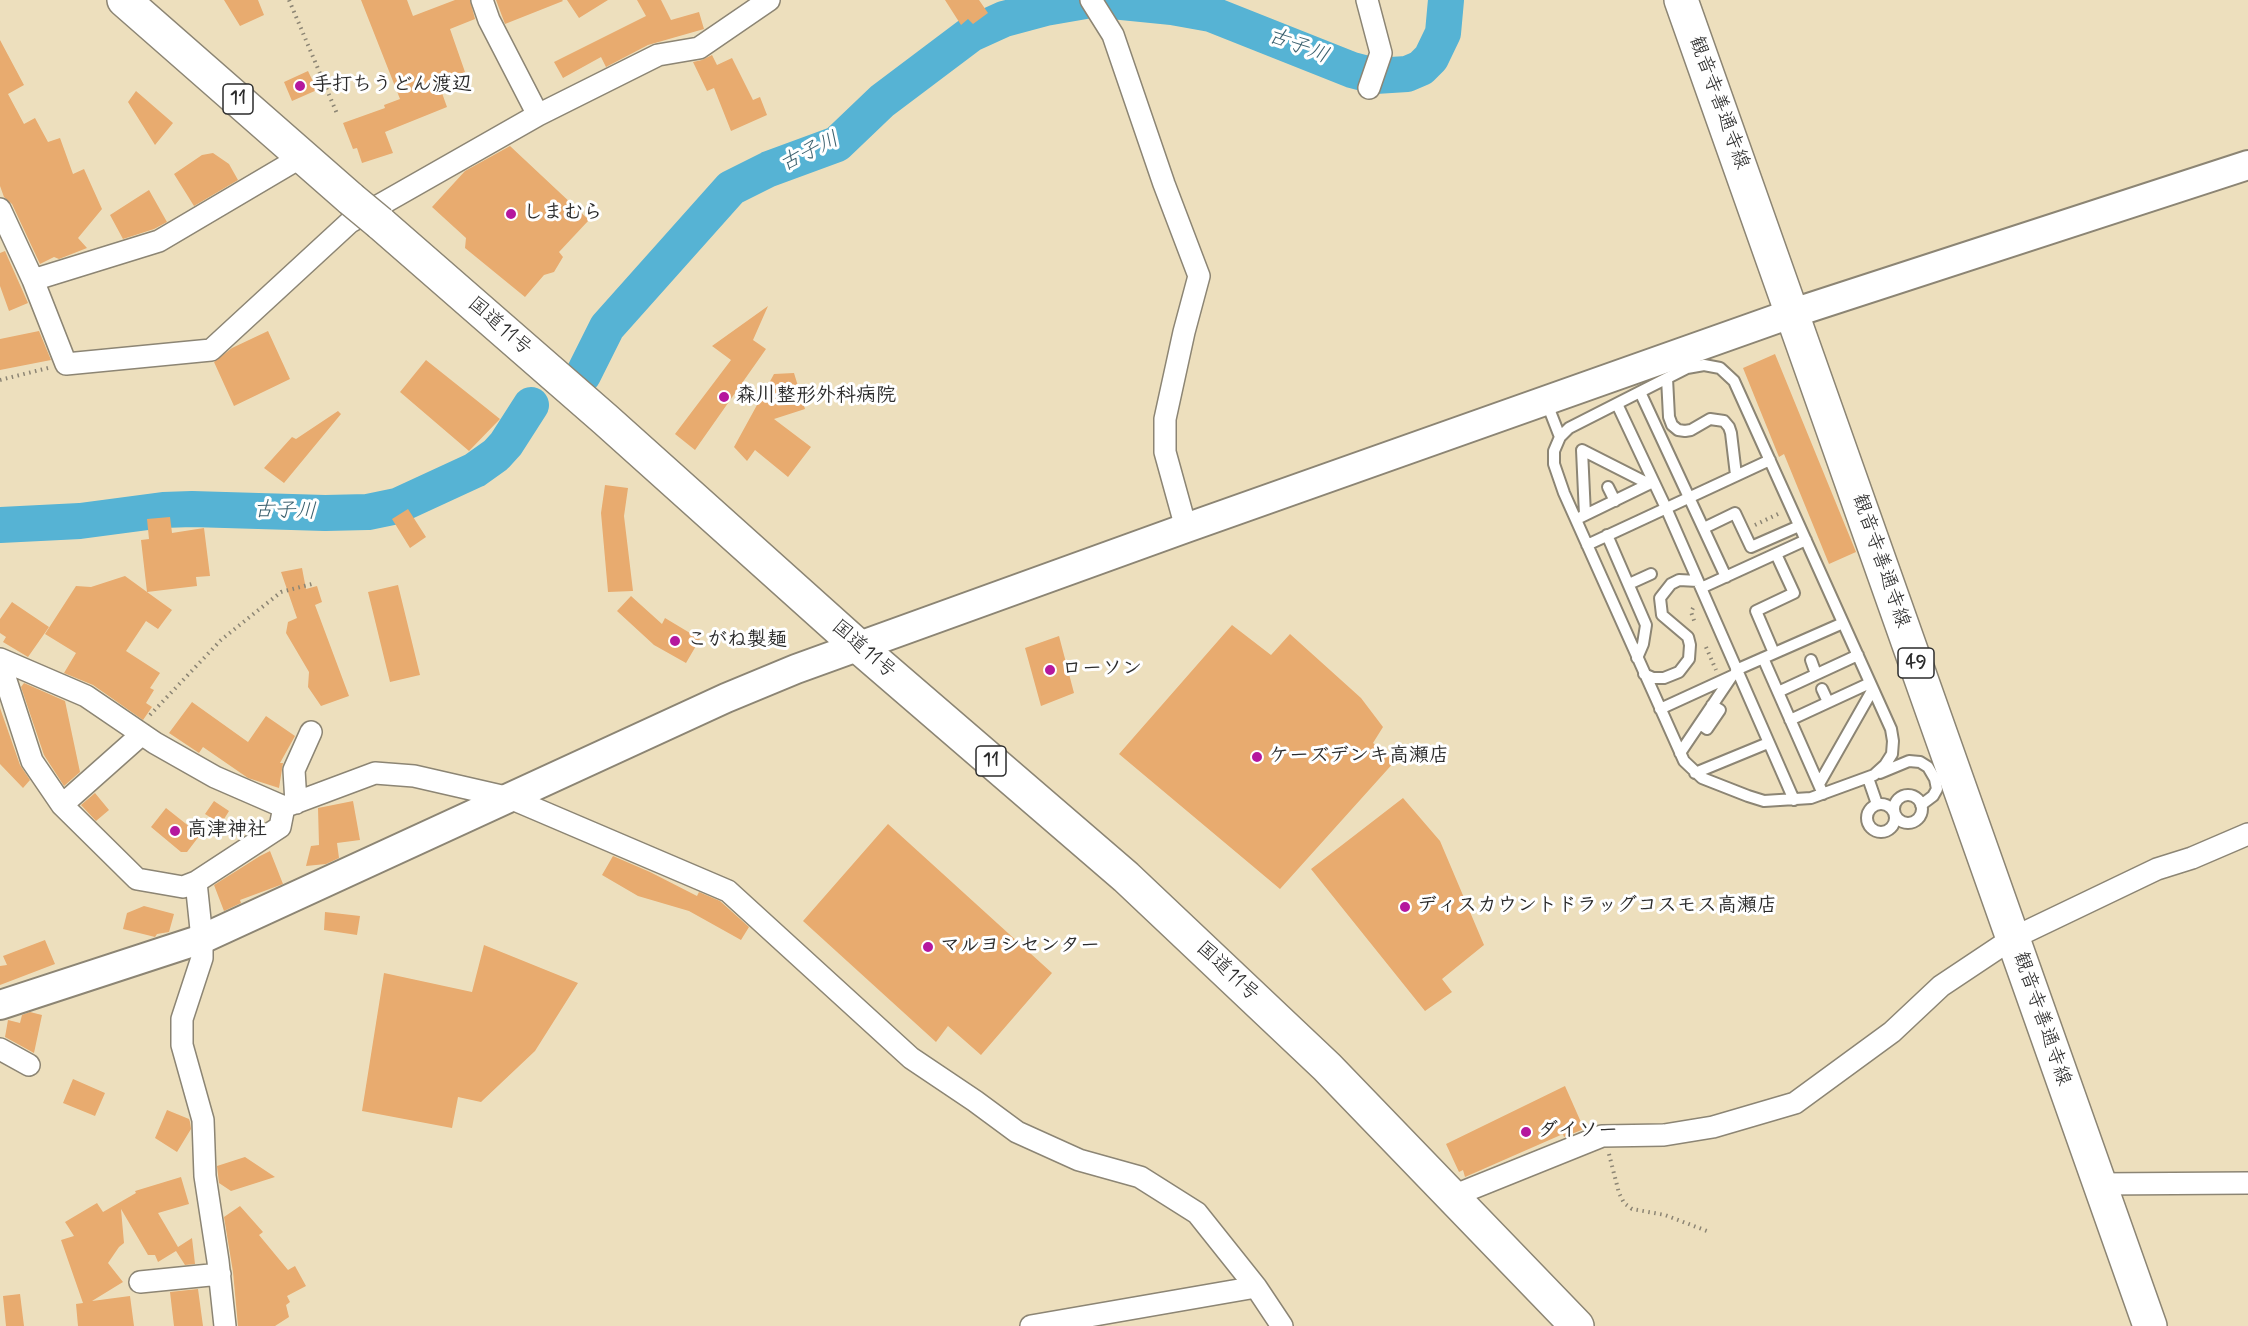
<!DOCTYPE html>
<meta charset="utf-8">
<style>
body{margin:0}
canvas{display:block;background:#eddfbd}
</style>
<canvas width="2248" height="1326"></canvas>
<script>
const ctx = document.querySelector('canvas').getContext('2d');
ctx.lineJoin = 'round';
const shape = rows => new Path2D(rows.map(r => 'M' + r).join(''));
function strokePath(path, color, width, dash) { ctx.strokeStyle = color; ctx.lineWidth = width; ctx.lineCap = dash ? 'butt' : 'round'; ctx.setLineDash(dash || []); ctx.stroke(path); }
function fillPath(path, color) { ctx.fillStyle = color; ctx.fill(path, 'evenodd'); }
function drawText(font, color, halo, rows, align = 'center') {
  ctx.font = font + ' Mynerve,"Klee One",sans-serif'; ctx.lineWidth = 6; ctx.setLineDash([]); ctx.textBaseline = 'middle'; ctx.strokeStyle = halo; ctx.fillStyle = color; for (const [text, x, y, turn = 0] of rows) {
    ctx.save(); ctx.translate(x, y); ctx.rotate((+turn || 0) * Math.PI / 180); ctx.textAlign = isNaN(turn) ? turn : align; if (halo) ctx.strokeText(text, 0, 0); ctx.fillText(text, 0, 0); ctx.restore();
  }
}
strokePath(shape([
 [1102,0,1172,7,1211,14,1352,70,1375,76,1407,74,1421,68,1431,58,1443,33,1446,0],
 [583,375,607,327,731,188,769,169,837,144,882,101,971,34,1004,19,1045,8,1091,0],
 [0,525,80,521,163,510,192,509,325,513,368,512,397,506,475,470,496,455,506,444,531,405]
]), '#56b3d4', 36);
fillPath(shape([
 [224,0,258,0,264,15,240,26],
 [361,0,407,0,413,16,455,0,470,0,475,19,450,29,465,72,438,82,447,107,385,132,393,153,362,163,357,148,353,149,343,123,385,108,384,105,400,99],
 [496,0,562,0,563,1,505,24],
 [567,0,608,0,579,18],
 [637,0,661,0,671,20,699,12,704,29,648,45,606,67,601,57,563,78,554,62,646,16],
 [945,0,979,0,988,13,973,24,968,19,961,25],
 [0,40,24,85,8,94,24,124,35,118,48,142,60,138,73,174,84,169,102,209,78,238,87,248,59,259,54,257,40,264,12,204,4,197,0,186],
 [712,55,717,65,732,58,753,100,760,97,767,115,731,131,714,88,707,91,693,62,702,60],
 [308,71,317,90,292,101,284,82],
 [136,91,173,123,155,145,128,102],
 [510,146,589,220,559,252,563,257,554,272,544,275,525,297,465,248,466,238,432,207,465,171],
 [213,153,229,164,238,180,194,206,174,174,202,155],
 [149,190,167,222,154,229,123,239,110,215],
 [5,251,28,303,9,311,0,286,0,253],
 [768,306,753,340,766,349,695,450,675,434,731,360,712,346],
 [39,331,51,360,0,370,0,339],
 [268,331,290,379,234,406,214,362,232,348],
 [1775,354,1856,552,1829,564,1784,454,1779,457,1743,368],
 [426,360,500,419,469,451,400,392],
 [794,373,805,409,774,419,811,447,788,477,755,450,747,461,734,447,774,374],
 [338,411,341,414,284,483,264,468,292,437,296,439],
 [605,485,628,488,624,516,633,591,608,592,601,513],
 [408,509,426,537,410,548,392,519],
 [170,517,172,533,204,528,210,576,196,577,197,586,147,592,172,610,158,629,146,621,126,651,160,673,150,688,154,690,146,703,152,707,143,720,93,685,64,673,76,653,45,634,76,586,91,587,125,576,147,592,141,540,149,539,147,519],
 [302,568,306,589,317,586,322,602,315,605,349,696,321,706,308,687,309,672,286,633,288,622,297,618,281,572],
 [398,585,420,675,390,682,368,592],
 [631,596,662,624,665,618,700,639,686,663,654,645,617,611],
 [12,602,49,627,28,657,3,642,6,637,0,633,0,619],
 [1232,625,1271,655,1290,634,1361,698,1383,727,1373,743,1396,760,1280,889,1119,754],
 [1059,636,1074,693,1041,706,1025,648],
 [24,683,65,701,80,772,64,786,44,755,21,687],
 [192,702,248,742,266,716,295,736,280,763,283,763,279,788,248,778,203,747,199,753,169,733],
 [0,708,20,765,30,780,23,788,0,764],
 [95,793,109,810,96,821,81,805],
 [1403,798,1440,841,1484,945,1442,979,1452,992,1425,1011,1311,869],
 [214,801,229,811,221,824,205,814],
 [353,801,360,840,337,843,339,858,326,864,306,866,311,846,319,845,318,808],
 [166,808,200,835,187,852,181,852,151,827],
 [888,824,1052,973,981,1055,948,1026,936,1042,803,921],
 [270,851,283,884,240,900,241,903,224,911,214,885,260,856],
 [613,856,650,872,697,896,699,892,720,901,749,927,741,940,689,911,638,896,602,875],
 [144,906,174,914,169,932,157,934,155,937,123,929,127,913],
 [325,912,360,916,357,935,324,930],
 [45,940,55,964,0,985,0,966,7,965,3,956],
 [484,945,578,983,535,1051,481,1102,458,1097,452,1128,362,1111,384,973,472,992],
 [30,1012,42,1015,34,1053,5,1037,8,1020,20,1023,22,1015],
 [73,1079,105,1093,95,1116,63,1103],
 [1565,1086,1584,1129,1564,1137,1563,1134,1465,1177,1463,1170,1459,1172,1446,1144],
 [167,1110,189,1119,190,1122,191,1129,177,1152,155,1138],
 [245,1157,275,1177,231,1191,219,1183,217,1166],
 [181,1177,189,1204,158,1213,178,1247,192,1238,195,1264,185,1265,176,1251,158,1262,155,1255,148,1255,121,1209,124,1243,119,1247,108,1263,123,1282,92,1301,130,1296,134,1326,78,1326,76,1304,83,1303,61,1240,74,1236,65,1222,97,1203,103,1212,136,1193,135,1191],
 [240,1206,263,1232,259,1235,288,1270,295,1266,306,1286,287,1296,290,1302,286,1305,289,1317,275,1326,238,1326,233,1272,224,1217],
 [198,1289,203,1326,174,1326,170,1292],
 [20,1294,24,1326,6,1326,3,1296]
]), '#e8ab6f');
const lane = shape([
 [1704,365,1720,368,1734,381,1891,729,1893,741,1892,754,1885,765,1874,775,1811,798,1764,801,1748,796,1702,778,1684,761,1564,493,1554,464,1554,451,1560,437,1569,428,1687,368,1704,365],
 [1667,378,1669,417,1672,425,1678,430,1685,431,1691,430,1710,419,1724,421,1729,427,1731,433,1736,475],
 [1640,392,1726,577],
 [1546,401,1560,437],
 [1617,404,1666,508,1794,800],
 [1608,487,1615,501],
 [1585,515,1582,450,1649,484],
 [1581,517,1653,482],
 [1704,528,1735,513,1751,547,1799,526],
 [1607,535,1646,625,1643,644,1637,658],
 [1587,545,1770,460],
 [1629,584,1651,574],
 [1701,588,1806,540],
 [1774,653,1756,611,1794,593,1776,554],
 [1763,658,1823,794],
 [1811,660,1816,674],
 [1736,670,1843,623],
 [1644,674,1653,678,1664,678,1679,672,1689,659,1690,645,1688,637,1662,615,1660,598,1671,584,1679,580,1698,581],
 [1822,689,1828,702],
 [1778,692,1858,655],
 [1660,709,1732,676],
 [1790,720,1870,683],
 [1700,724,1707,729,1720,710,1712,705],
 [1680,753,1732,676],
 [1695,773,1768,743],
 [1880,773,1909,761,1920,762,1928,767,1935,779,1937,789,1933,796,1921,805],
 [1868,778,1877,804],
 [1819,784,1873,689],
 '1894 809a14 14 0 1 1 28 0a14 14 0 1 1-28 0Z',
 '1867 818a14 14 0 1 1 28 0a14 14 0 1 1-28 0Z'
]);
const street = shape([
 [482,0,489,20,538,115],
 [1091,0,1113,35,1164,184,1199,276,1184,332,1165,419,1165,452,1186,528],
 [1367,0,1381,53,1369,88],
 [0,209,33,280,159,241,303,156],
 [33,280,66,364,211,350,350,222,538,115,658,55,699,48,769,0],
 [0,659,86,696,155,743,215,777,284,807,375,773,414,776,510,798,728,891,911,1058,975,1101,1017,1132,1079,1160,1140,1177,1197,1213,1256,1287,1282,1326],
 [0,662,32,761,62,805,137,879,183,887,196,882],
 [296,803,294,770,311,732],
 [62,805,142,734],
 [0,1049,29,1065],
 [2099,1184,2248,1183],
 [1453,1196,1602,1136,1664,1135,1713,1127,1795,1103,1892,1032,1941,986,2013,938,2157,869,2192,858,2248,834],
 [140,1282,220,1274],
 [225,1326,218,1261,205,1176,203,1120,182,1045,182,1019,202,958,202,939,196,882,280,827,284,807],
 [1031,1326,1256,1287]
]);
const secondary = shape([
 [0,1005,202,939,726,698,796,669,1186,528,1793,313,2248,165]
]);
const primary = shape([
 [1681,0,2150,1326]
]);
const highway = shape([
 [124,0,351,199],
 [380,223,606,420,859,647,1126,877,1327,1067,1577,1326]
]);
strokePath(lane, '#8c8574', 14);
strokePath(street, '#8c8574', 24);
strokePath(secondary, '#8c8574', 32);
strokePath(primary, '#8c8574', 36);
strokePath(highway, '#8c8574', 36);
strokePath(shape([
 [289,0,338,116],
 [0,380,48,368],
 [1755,525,1778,514],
 [1693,608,1691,612,1695,623],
 [1706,647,1716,670],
 [150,715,221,640,281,592,312,584],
 [1609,1154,1619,1193,1624,1203,1632,1209,1665,1215,1707,1231]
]), '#8c8574', 4, [1.5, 4.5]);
strokePath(lane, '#fff', 10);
strokePath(street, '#fff', 21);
strokePath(secondary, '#fff', 28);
strokePath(primary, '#fff', 33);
strokePath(highway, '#fff', 33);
const highwayBridge = shape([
 [351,199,380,223]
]);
strokePath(highwayBridge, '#8c8574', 36, []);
strokePath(highwayBridge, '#fff', 33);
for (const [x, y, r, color] of [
 [300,86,6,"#b5179e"],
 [511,214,6,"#b5179e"],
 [724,397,6,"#b5179e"],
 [675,641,6,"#b5179e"],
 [1050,670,6,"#b5179e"],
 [1257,757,6,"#b5179e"],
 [175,831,6,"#b5179e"],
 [1405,907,6,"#b5179e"],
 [928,947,6,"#b5179e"],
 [1526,1132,6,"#b5179e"]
]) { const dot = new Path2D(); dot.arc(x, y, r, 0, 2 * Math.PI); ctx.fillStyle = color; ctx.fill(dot); strokePath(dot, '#fff', 2); }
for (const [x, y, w] of [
 [238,99,30],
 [1916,663,36],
 [991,761,30]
]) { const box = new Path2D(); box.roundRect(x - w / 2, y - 15, w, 30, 4.5); ctx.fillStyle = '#fff'; ctx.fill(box); strokePath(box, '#2b2b2b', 1.5); }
drawText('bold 18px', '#2b2b2b', null, [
 ["11",238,99],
 ["49",1916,663],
 ["11",991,761]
]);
drawText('bold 20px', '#2b2b2b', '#fff', [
 ["手打ちうどん渡辺",312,86],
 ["しまむら",523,214],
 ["森川整形外科病院",736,397],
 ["こがね製麺",687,641],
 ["ローソン",1062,670],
 ["ケーズデンキ高瀬店",1269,757],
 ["高津神社",187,831],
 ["ディスカウントドラッグコスモス高瀬店",1417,907],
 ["マルヨシセンター",940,947],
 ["ダイソー",1538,1132]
], 'left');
drawText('20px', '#2b2b2b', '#fff', [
 ["観音寺善通寺線",1718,103,70],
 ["国道11号",499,327,41],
 ["観音寺善通寺線",1880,561,71],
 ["国道11号",863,650,41],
 ["国道11号",1227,972,43],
 ["観音寺善通寺線",2041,1019,71]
]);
drawText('italic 21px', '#3c616f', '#fff', [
 ["古子川",1298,47,21],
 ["古子川",810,153,-26],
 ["古子川",285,512,2]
]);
</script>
